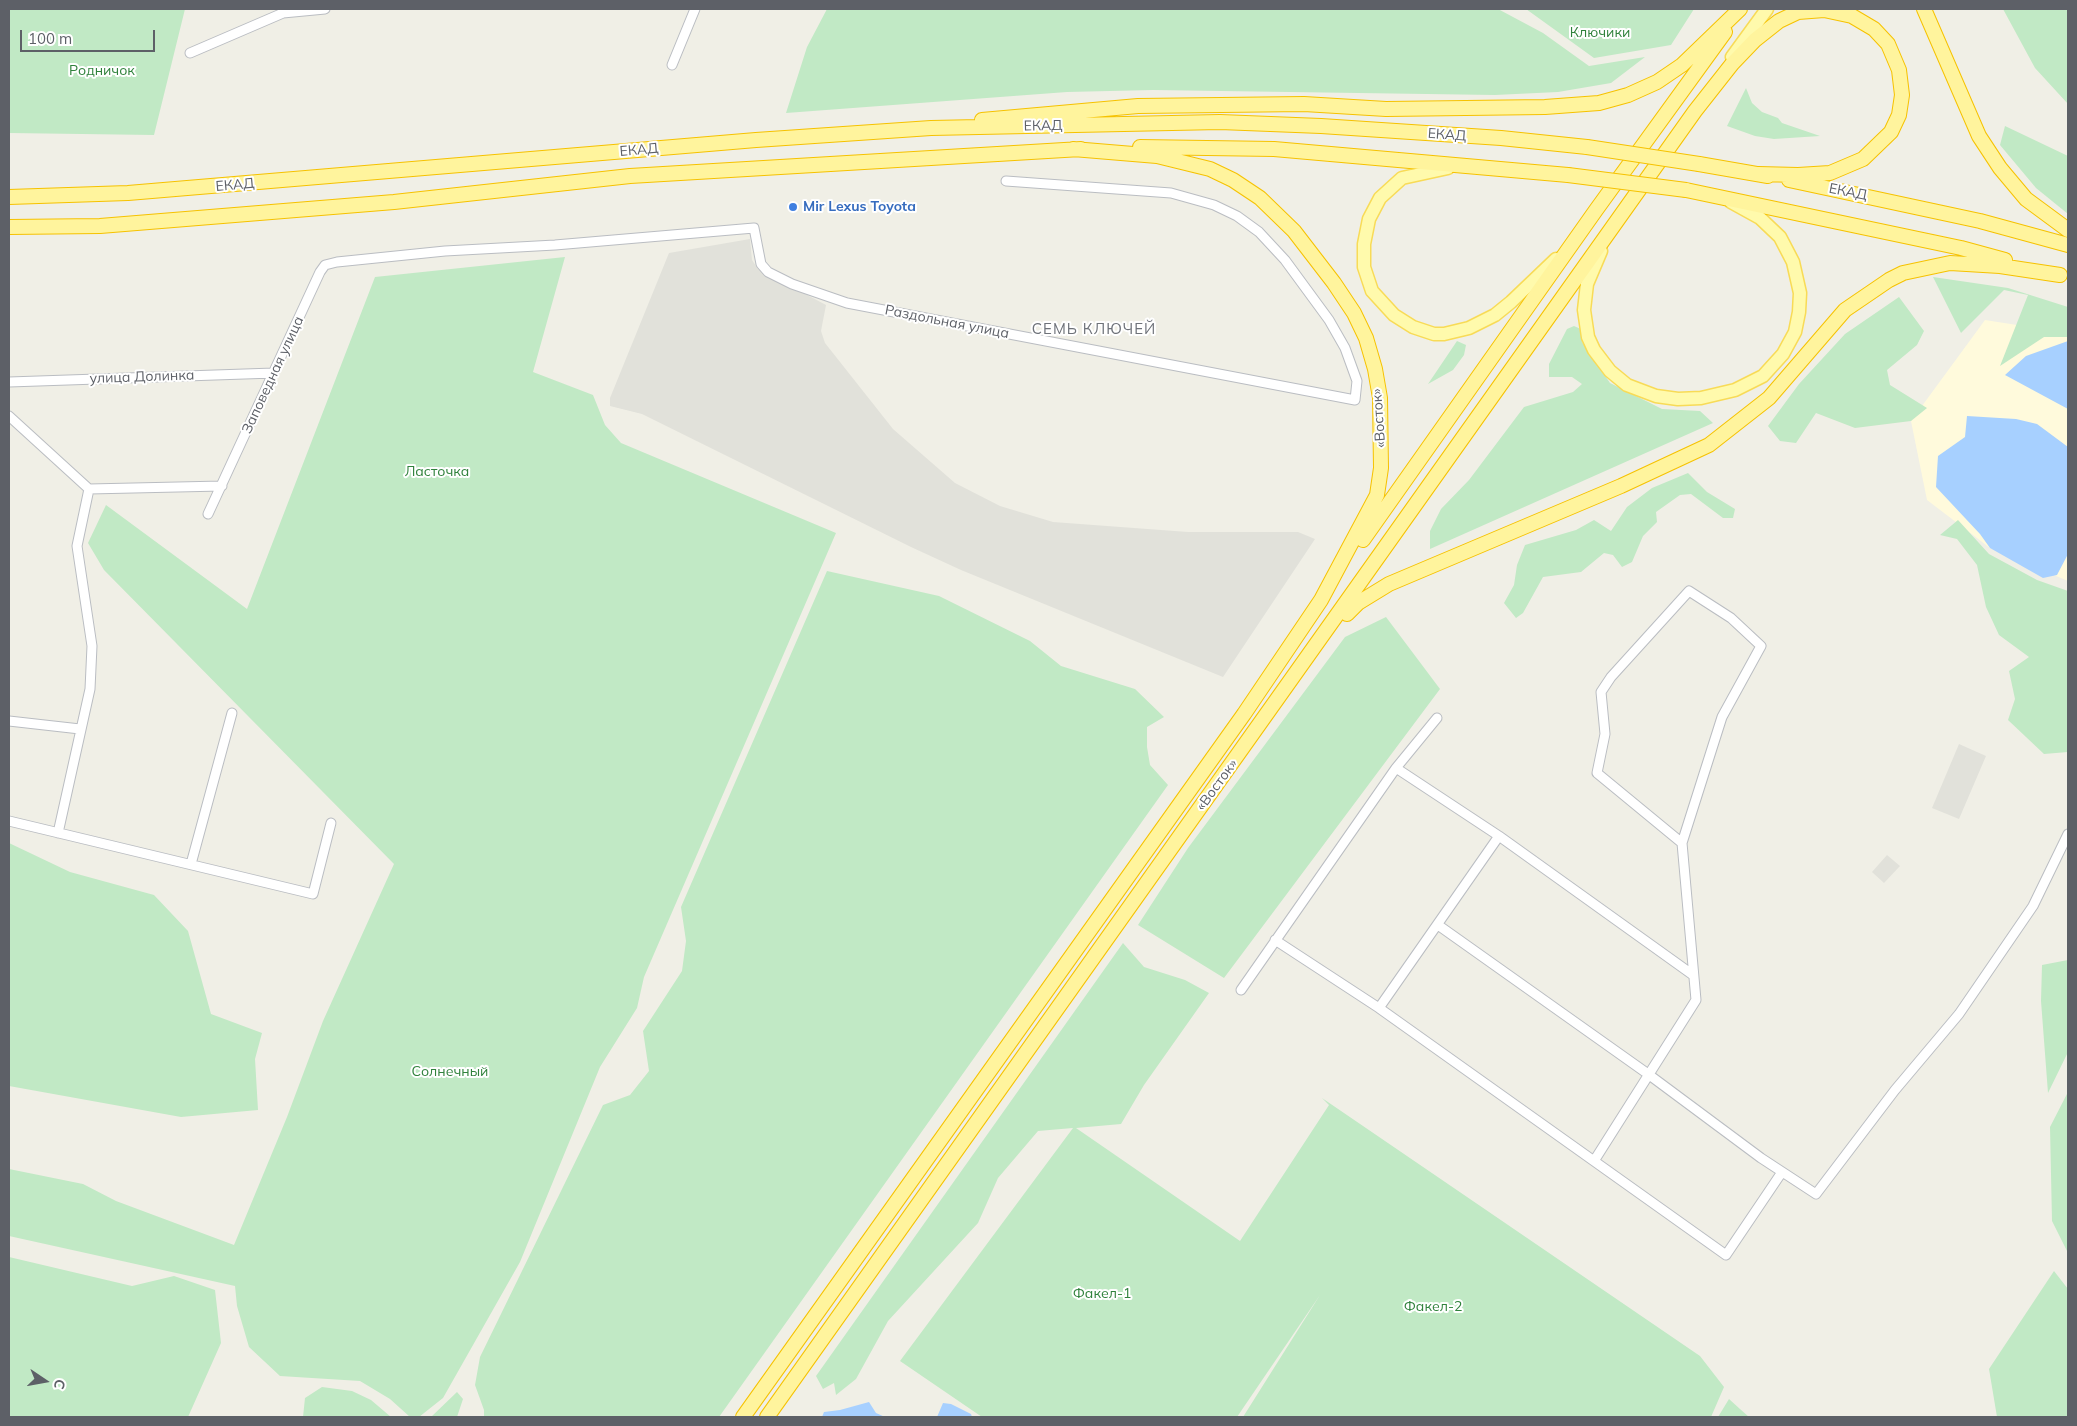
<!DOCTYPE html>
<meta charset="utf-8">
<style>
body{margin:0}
#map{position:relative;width:2077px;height:1426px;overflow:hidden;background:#f0efe6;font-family:Mulish,sans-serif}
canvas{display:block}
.frame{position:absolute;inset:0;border:10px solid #5d6067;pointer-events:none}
.north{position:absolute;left:20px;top:1356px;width:50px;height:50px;-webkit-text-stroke:4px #fff;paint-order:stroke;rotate:102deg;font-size:14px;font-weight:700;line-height:20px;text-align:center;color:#5d6067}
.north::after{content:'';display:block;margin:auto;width:18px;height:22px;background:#5d6067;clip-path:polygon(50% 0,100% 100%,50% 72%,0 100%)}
.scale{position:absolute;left:20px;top:30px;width:135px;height:22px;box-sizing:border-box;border:2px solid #5d6067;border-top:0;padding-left:6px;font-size:15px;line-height:18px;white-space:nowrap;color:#5d6067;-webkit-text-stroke:4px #fff;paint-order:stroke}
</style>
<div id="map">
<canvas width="2077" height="1426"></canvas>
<div class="frame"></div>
<div class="north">С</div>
<div class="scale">100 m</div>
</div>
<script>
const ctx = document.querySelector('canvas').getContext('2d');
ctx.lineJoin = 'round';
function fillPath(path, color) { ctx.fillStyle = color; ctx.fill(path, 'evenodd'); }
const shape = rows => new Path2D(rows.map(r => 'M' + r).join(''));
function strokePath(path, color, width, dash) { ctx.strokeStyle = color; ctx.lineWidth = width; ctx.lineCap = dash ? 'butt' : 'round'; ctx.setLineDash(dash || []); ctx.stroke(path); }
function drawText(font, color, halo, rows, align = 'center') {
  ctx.font = font + ' Mulish,sans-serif'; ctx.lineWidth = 4; ctx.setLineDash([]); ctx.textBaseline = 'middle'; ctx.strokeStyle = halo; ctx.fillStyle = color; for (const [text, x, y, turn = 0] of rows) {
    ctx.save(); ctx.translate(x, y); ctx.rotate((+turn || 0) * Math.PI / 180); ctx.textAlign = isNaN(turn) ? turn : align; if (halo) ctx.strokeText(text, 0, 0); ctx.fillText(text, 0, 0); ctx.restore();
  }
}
fillPath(shape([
 [1985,320,2068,333,2068,581,1990,548,1927,500,1911,421]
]), '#fffadc');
fillPath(shape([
 [750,239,752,260,758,269,826,305,821,331,825,343,893,429,955,483,1000,506,1053,522,1188,532,1298,532,1315,539,1223,677,961,570,911,547,642,414,610,406,610,398,669,253],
 [1959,744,1986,756,1959,819,1932,808],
 [1887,855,1900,866,1884,883,1872,872]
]), '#e1e1da');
fillPath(shape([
 [9,9,185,9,154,135,9,133],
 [827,9,1498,9,1543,33,1589,66,1645,57,1611,83,1558,92,1495,95,1153,90,1067,92,786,113,807,47],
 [1526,9,1694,9,1671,45,1594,58],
 [2003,9,2068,9,2068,104,2035,68],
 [1746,88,1752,103,1762,112,1778,118,1782,123,1820,136,1774,139,1755,136,1727,126],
 [2005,126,2068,156,2068,214,2036,188,2000,145],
 [565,257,533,372,593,395,605,425,621,443,836,533,644,977,637,1008,600,1067,520,1262,443,1398,419,1417,410,1417,390,1399,360,1381,280,1376,249,1347,237,1306,235,1286,9,1236,9,1169,83,1184,116,1201,234,1245,287,1117,323,1021,394,864,104,570,88,543,106,505,247,609,375,277],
 [1933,277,2008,288,2068,307,2068,337,2044,337,2000,366,2028,295,2004,290,1961,333],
 [1899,297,1924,331,1917,345,1887,370,1890,385,1927,408,1911,421,1855,428,1816,413,1796,443,1780,441,1768,426,1799,384,1845,334],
 [1574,326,1583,330,1582,342,1610,383,1662,409,1700,411,1713,423,1430,549,1430,531,1441,509,1469,480,1524,407,1573,392,1582,384,1572,377,1549,377,1549,364,1567,329],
 [1457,341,1466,345,1464,355,1453,370,1428,384],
 [1688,473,1707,492,1735,509,1733,518,1723,518,1691,494,1680,495,1656,512,1657,522,1643,536,1632,562,1622,567,1613,555,1604,553,1581,572,1543,577,1523,613,1516,618,1504,603,1514,585,1517,565,1525,545,1576,530,1594,520,1611,531,1627,507,1652,488],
 [1958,520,1989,554,2037,580,2068,591,2068,752,2044,754,2008,720,2015,699,2009,671,2029,657,1999,635,1986,607,1977,565,1957,539,1940,535],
 [827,571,939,596,1030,641,1061,666,1135,689,1164,717,1147,727,1147,747,1150,765,1168,785,719,1417,484,1417,484,1410,475,1385,480,1357,603,1105,630,1095,649,1071,643,1031,682,971,686,941,681,907],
 [1386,617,1440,689,1224,978,1138,925,1188,848,1345,637],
 [9,843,70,872,154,895,188,931,211,1014,262,1033,255,1059,258,1110,181,1117,9,1086],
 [1123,943,1144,967,1185,980,1209,993,1144,1085,1121,1124,1076,1128,1240,1241,1329,1105,1322,1098,1700,1356,1724,1387,1711,1417,1243,1417,1320,1295,1237,1417,982,1417,900,1361,1073,1128,1038,1131,998,1178,978,1223,888,1321,856,1379,836,1395,834,1383,823,1389,816,1376],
 [2068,960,2068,1052,2048,1093,2041,1001,2042,965],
 [2068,1092,2068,1253,2052,1221,2050,1127],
 [9,1257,132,1286,174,1276,215,1290,221,1343,188,1417,9,1417],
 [2054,1271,2068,1289,2068,1417,1997,1417,1989,1369],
 [322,1387,352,1391,371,1400,391,1417,303,1417,305,1398],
 [457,1392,463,1399,457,1417,431,1417],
 [1729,1399,1740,1409,1749,1417,1718,1417]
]), '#c1e9c5');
fillPath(shape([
 [2068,341,2068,409,2005,375,2026,356],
 [1967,416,2016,419,2037,424,2068,447,2068,554,2057,575,2043,578,1990,548,1980,534,1936,487,1938,456,1965,437],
 [869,1402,876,1413,885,1417,822,1417,824,1412,840,1410],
 [943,1403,951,1404,971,1414,972,1417,937,1417]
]), '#a7d0ff');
const minor = shape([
 [190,53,283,13,325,9],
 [672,65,695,9],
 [9,382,274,373],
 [9,416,89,489,222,486],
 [208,514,320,272,325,265,337,262,445,251,555,245,754,228,761,264,768,272,792,284,847,303,1355,400,1357,381,1345,348,1329,320,1285,260,1259,232,1237,216,1214,205,1171,193,1006,181],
 [9,721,80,729],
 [1396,768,1499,836,1693,975],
 [9,821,313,894,331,823],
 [58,833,90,689,92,646,77,546,89,489],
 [191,864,232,713],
 [1438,925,1648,1074,1761,1158,1816,1194,1895,1090,1959,1014,2033,906,2068,834],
 [1275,940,1379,1008,1726,1255,1782,1172],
 [1241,990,1396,768,1437,718],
 [1379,1008,1499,836],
 [1594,1161,1696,1000,1682,843,1722,717,1761,646,1731,618,1689,591,1611,677,1601,692,1605,734,1597,773,1682,843]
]);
const primary = shape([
 [1732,57,1767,9],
 [1448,168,1402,178,1380,198,1369,219,1364,244,1364,267,1372,291,1394,315,1413,327,1434,334,1444,334,1469,328,1495,315,1511,302,1556,259],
 [1601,251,1587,284,1584,310,1588,337,1594,350,1610,371,1627,385,1656,396,1678,399,1701,398,1735,390,1763,376,1783,354,1795,332,1799,312,1800,293,1793,262,1780,237,1760,218,1731,202]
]);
const trunk = shape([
 [1924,9,1979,136,2000,168,2026,199,2068,230],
 [982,120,1138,106,1304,104,1386,109,1545,107,1599,103,1628,95,1657,82,1682,65,1740,9],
 [1140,147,1274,149,1568,175],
 [1699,164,1768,176],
 [1789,180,1980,221,2068,245],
 [1686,190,1961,248,2005,260],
 [9,197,128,193,756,140,931,128,1220,122,1321,126,1501,138,1587,147],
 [9,227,100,226,394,202,630,176,1081,149],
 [1363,540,1596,210,1725,32],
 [1347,614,1358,603,1389,584,1621,486,1709,445,1769,398,1845,310,1889,280,1903,273,1950,263,2000,266,2060,275],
 [743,1417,1244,714,1321,600,1377,495,1381,468,1380,398,1375,369,1366,338,1354,313,1334,283,1294,231,1260,198,1233,180,1210,169,1157,156,1073,149],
 [767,1417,1695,111,1732,64,1755,40,1779,21,1798,12,1824,10,1852,16,1874,29,1888,44,1899,70,1902,95,1899,115,1891,132,1863,159,1830,173,1798,175,1758,174]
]);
strokePath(minor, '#babdc2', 11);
strokePath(primary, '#f8db57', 15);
strokePath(trunk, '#f6c200', 16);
strokePath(minor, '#fff', 9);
strokePath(primary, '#fffaac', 12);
strokePath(trunk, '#fff49d', 14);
const trunkBridge = shape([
 [1587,147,1699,164],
 [1568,175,1686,190]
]);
strokePath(trunkBridge, '#f6c200', 16, []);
strokePath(trunkBridge, '#fff49d', 14);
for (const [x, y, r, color] of [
 [793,207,5,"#3f7fe0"]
]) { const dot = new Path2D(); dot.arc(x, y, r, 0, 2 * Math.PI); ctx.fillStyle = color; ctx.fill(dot); strokePath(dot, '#fff', 2); }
drawText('14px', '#30823c', '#fff', [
 ["Ключики",1600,33],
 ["Родничок",102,71],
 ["Ласточка",437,472],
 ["Солнечный",450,1072],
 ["Факел-1",1102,1294],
 ["Факел-2",1433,1307]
]);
drawText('14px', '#5d6067', '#fff', [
 ["ЕКАД",1043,126,-1],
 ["ЕКАД",1447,135,4],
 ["ЕКАД",639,150,-5],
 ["ЕКАД",235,185,-5],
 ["ЕКАД",1848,192,11],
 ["Раздольная улица",947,322,11],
 ["Заповедная улица",273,375,-65],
 ["улица Долинка",142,377,-2],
 ["«Восток»",1379,418,-94],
 ["«Восток»",1217,785,-54]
]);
drawText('bold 14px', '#366cbe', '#fff', [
 ["Mir Lexus Toyota",803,207]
], 'left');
ctx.letterSpacing = '1px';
drawText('15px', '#6e7279', '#fff', [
 ["СЕМЬ КЛЮЧЕЙ",1094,329]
]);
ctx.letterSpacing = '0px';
</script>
